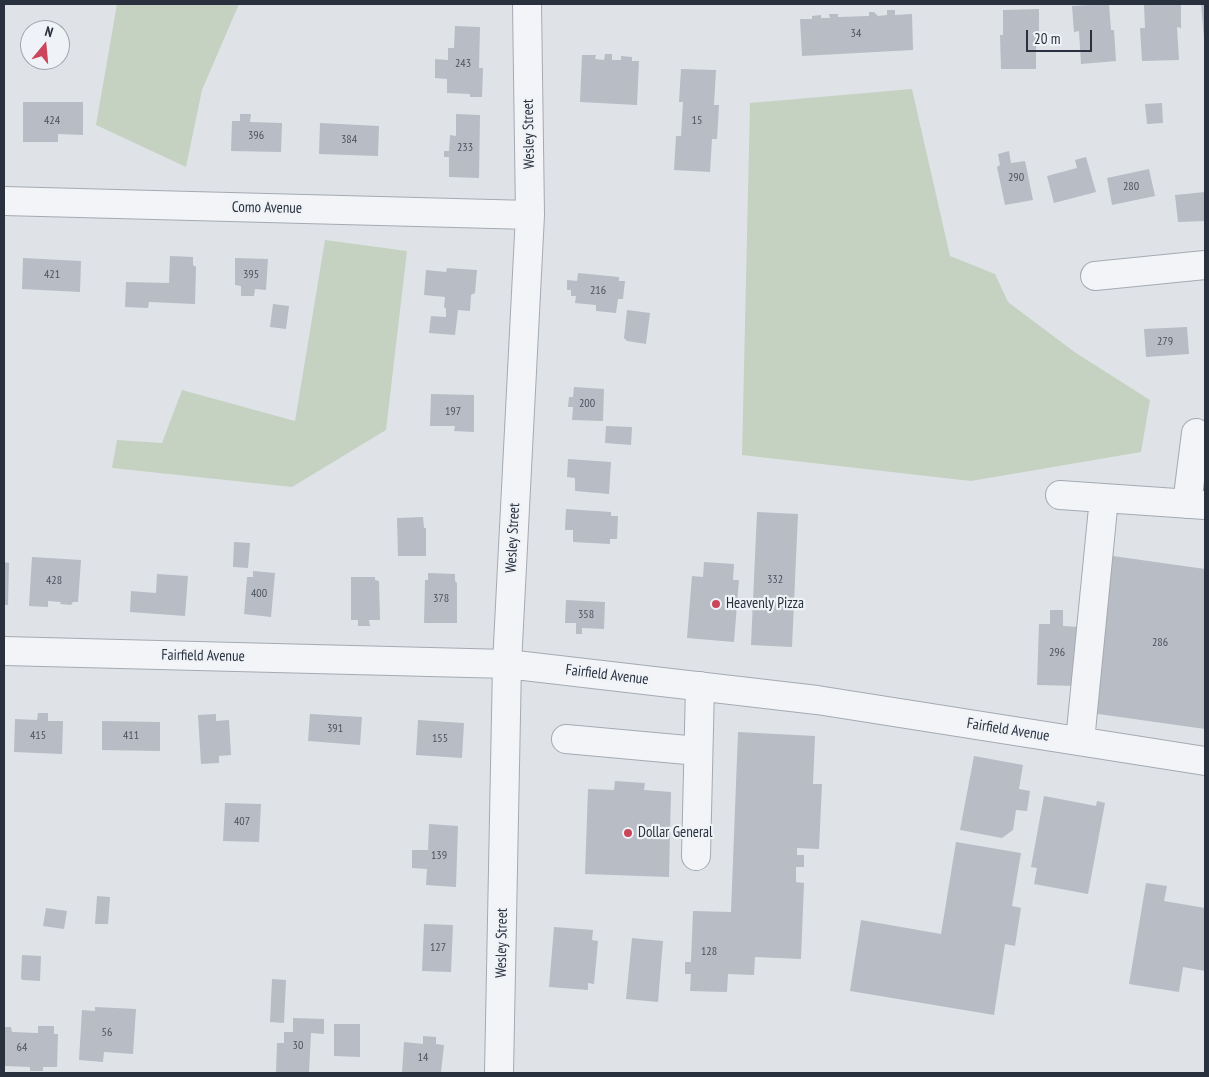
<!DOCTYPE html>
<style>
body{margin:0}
#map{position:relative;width:1209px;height:1077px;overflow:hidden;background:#dfe3e8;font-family:"PT Sans Narrow",sans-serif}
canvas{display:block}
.frame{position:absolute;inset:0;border:5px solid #29313f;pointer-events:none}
.north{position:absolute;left:20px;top:20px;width:50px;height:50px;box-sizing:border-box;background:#eff2f6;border:1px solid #a0a5ad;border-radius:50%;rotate:17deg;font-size:14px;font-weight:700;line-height:20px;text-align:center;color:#29313f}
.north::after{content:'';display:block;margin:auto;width:18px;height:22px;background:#cb465b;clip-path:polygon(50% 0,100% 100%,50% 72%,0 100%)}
.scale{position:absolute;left:1026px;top:30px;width:66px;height:22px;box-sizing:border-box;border:2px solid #29313f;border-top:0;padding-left:6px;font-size:15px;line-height:18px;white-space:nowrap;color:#29313f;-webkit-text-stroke:4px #eff2f6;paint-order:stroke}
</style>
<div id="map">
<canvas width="1209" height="1077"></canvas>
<div class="frame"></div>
<div class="north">N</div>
<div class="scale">20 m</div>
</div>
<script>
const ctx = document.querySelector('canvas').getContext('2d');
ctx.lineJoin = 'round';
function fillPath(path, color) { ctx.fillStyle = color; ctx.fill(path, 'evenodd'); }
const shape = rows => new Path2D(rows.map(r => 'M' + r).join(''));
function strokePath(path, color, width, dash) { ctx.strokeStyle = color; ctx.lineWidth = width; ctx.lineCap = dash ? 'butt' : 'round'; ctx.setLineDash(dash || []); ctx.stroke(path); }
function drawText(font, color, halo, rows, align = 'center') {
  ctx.font = font + ' "PT Sans Narrow",sans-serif'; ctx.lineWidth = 4.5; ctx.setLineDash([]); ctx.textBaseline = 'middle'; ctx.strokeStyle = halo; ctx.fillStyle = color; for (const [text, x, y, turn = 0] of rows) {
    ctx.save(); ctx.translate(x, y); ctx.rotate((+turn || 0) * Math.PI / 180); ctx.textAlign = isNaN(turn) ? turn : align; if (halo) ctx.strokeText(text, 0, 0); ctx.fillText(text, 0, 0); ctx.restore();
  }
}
fillPath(shape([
 [117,4,239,4,202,90,186,167,96,125],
 [912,89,950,256,995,274,1008,302,1076,353,1150,400,1141,452,971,481,742,455,750,103],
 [325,240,407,251,386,430,292,487,112,468,117,440,162,443,182,390,295,421]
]), '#c5d2c1');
fillPath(shape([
 [1109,4,1111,30,1114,30,1116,61,1081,64,1079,31,1074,32,1072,6],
 [1144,4,1181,4,1181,28,1177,27,1179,60,1142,61,1140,28,1145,28],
 [1201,4,1205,4,1205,38,1204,38],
 [1039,9,1039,36,1036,36,1036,69,1001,69,1000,35,1003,35,1003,10],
 [887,10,895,10,895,15,912,14,913,50,802,56,800,19,812,19,812,16,821,15,821,18,830,18,829,14,838,14,838,17,869,16,869,12,874,12,878,16,887,15],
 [455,26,480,27,479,68,483,68,482,97,470,97,470,94,447,93,447,79,435,78,435,59,448,60,448,48,454,48],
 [605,54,612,54,612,60,621,60,621,56,632,57,632,61,639,61,637,105,580,102,582,55,596,55,595,59,604,60],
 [681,69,716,70,714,105,719,105,717,139,712,139,710,172,674,170,676,136,681,136,683,102,679,102],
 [23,102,83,102,83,135,58,134,58,142,23,142],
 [1162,103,1163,123,1147,124,1145,104],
 [240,114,251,114,250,122,282,123,281,152,231,151,232,121,240,121],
 [456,114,480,115,479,178,449,177,449,157,444,157,444,151,449,151,450,135,456,136],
 [320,123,379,126,378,156,319,154],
 [1009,151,1011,163,1025,161,1033,200,1005,205,997,167,1000,165,998,154],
 [1086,157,1096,192,1054,203,1047,176,1077,168,1075,160],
 [1149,169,1155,196,1112,205,1107,178],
 [1205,192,1205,221,1178,222,1175,195],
 [170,256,193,257,193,265,196,267,195,304,149,302,148,308,125,307,126,282,169,283],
 [23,258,81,261,80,292,22,289],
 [235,258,268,259,266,290,255,289,254,296,241,296,241,286,235,285],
 [447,268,477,270,475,293,471,295,470,311,458,310,455,335,429,333,431,316,446,317,446,309,444,307,445,297,424,295,426,270,446,272],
 [578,273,619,277,619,281,625,281,623,299,618,299,616,313,596,311,596,305,575,303,576,296,571,296,571,290,567,290,567,280,577,281],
 [273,304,289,306,286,329,270,327],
 [627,310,650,313,646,344,627,341,624,338],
 [1187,327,1189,354,1146,357,1144,329],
 [574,387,604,389,603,421,572,420,573,407,568,407,569,397,573,397],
 [431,394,474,395,474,432,454,431,455,426,430,426],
 [606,426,632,427,631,445,605,443],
 [568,459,611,462,609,494,575,491,575,478,567,477],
 [566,509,611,512,611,516,618,516,617,539,610,539,610,544,573,542,573,530,565,530],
 [757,512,798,514,792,647,751,645],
 [423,517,424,528,426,528,426,556,398,556,397,518],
 [234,542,250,543,248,568,233,567],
 [1113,556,1205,569,1205,729,1091,713],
 [32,557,81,560,78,602,73,602,71,605,60,604,61,602,48,601,48,607,29,606],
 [4,562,9,563,8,605,4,605],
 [704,562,734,564,733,580,739,580,734,642,687,638,692,576,703,577],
 [253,571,275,573,271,617,244,614,247,577,253,577],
 [428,573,455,574,455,581,457,583,457,623,424,623,425,580,428,580],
 [157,574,188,576,185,616,130,612,131,591,156,593],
 [351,577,375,577,375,580,379,581,380,620,369,620,370,626,358,626,358,620,351,620],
 [566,600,605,602,604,629,582,628,582,634,576,634,576,623,565,623],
 [1050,610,1063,610,1063,626,1079,627,1076,686,1037,685,1039,624,1050,624],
 [38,713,48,713,48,721,63,721,62,754,14,752,15,719,37,720],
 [216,714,216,721,229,720,231,755,219,756,219,763,201,764,198,715],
 [310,714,362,717,360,745,308,741],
 [418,720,464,723,462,758,416,755],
 [102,721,160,722,160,751,102,750],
 [738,732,815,736,813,784,822,784,819,849,797,848,797,855,804,855,804,867,796,867,796,882,804,883,801,959,755,957,754,975,728,974,727,992,690,991,691,974,685,974,685,962,691,962,693,911,731,912],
 [974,756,1023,765,1019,789,1030,791,1027,811,1016,810,1013,830,1002,838,960,830],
 [615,781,645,783,644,790,671,792,669,877,585,874,588,789,614,790],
 [1044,796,1096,806,1097,801,1105,803,1088,894,1034,884,1037,868,1031,867],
 [225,803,261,804,259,842,223,841],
 [429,824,458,826,456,887,426,885,427,869,412,868,412,850,428,850],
 [956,842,1021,853,1012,906,1021,908,1015,946,1005,944,994,1015,850,991,861,920,941,934],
 [1146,883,1167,886,1164,901,1205,908,1205,971,1183,967,1179,992,1129,984],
 [97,896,110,897,108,924,95,924],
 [46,908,67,911,64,929,43,926],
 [424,924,453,925,451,972,422,971],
 [554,927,593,930,592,940,598,941,594,984,588,983,588,990,549,987],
 [632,938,663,941,658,1002,626,999],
 [22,955,41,956,40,981,23,980,21,979],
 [272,979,286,980,284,1023,270,1022],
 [95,1007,136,1009,133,1054,104,1052,103,1062,79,1060,82,1010,95,1011],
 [293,1018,324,1019,324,1034,311,1033,309,1073,276,1072,277,1043,284,1043,284,1032,293,1032],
 [334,1024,360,1024,360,1057,334,1056],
 [38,1026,54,1026,54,1034,58,1034,57,1067,43,1067,43,1071,30,1071,30,1067,4,1066,4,1027,11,1027,12,1032,38,1033],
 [423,1036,436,1037,436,1044,444,1045,441,1073,402,1073,404,1042,423,1044]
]), '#b7bcc5');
const minor = shape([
 [4,201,530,215],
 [1095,276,1205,265],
 [1060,495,1205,505],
 [1187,504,1196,433],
 [4,651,507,664,817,700,1205,761],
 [566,739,698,751],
 [1080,741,1104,498],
 [696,856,700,686],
 [499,1073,507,664,530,215,527,4]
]);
strokePath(minor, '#a5aab2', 30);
strokePath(minor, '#f2f4f7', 28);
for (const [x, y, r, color] of [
 [716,604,5,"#cb465b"],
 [628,833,5,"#cb465b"]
]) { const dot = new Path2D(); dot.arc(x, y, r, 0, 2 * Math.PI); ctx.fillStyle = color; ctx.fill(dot); strokePath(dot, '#eff2f6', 2); }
drawText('12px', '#4c5460', null, [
 ["34",856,34],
 ["243",463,64],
 ["424",52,121],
 ["15",697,121],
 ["396",256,136],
 ["384",349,140],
 ["233",465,148],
 ["290",1016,178],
 ["280",1131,187],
 ["421",52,275],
 ["395",251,275],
 ["216",598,291],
 ["279",1165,342],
 ["200",587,404],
 ["197",453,412],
 ["332",775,580],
 ["428",54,581],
 ["400",259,594],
 ["378",441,599],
 ["358",586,615],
 ["286",1160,643],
 ["296",1057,653],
 ["391",335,729],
 ["415",38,736],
 ["411",131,736],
 ["155",440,739],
 ["407",242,822],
 ["139",439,856],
 ["127",438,948],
 ["128",709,952],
 ["56",107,1033],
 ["30",298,1046],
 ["64",22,1048],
 ["14",423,1058]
]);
drawText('15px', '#29313f', '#eff2f6', [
 ["Wesley Street",529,134,-91],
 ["Como Avenue",267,208,1],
 ["Wesley Street",513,538,-87],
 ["Fairfield Avenue",203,656,1],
 ["Fairfield Avenue",607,675,7],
 ["Fairfield Avenue",1008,730,9],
 ["Wesley Street",502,943,-89]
]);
drawText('15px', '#29313f', '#eff2f6', [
 ["Heavenly Pizza",726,604],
 ["Dollar General",638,833]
], 'left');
</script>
